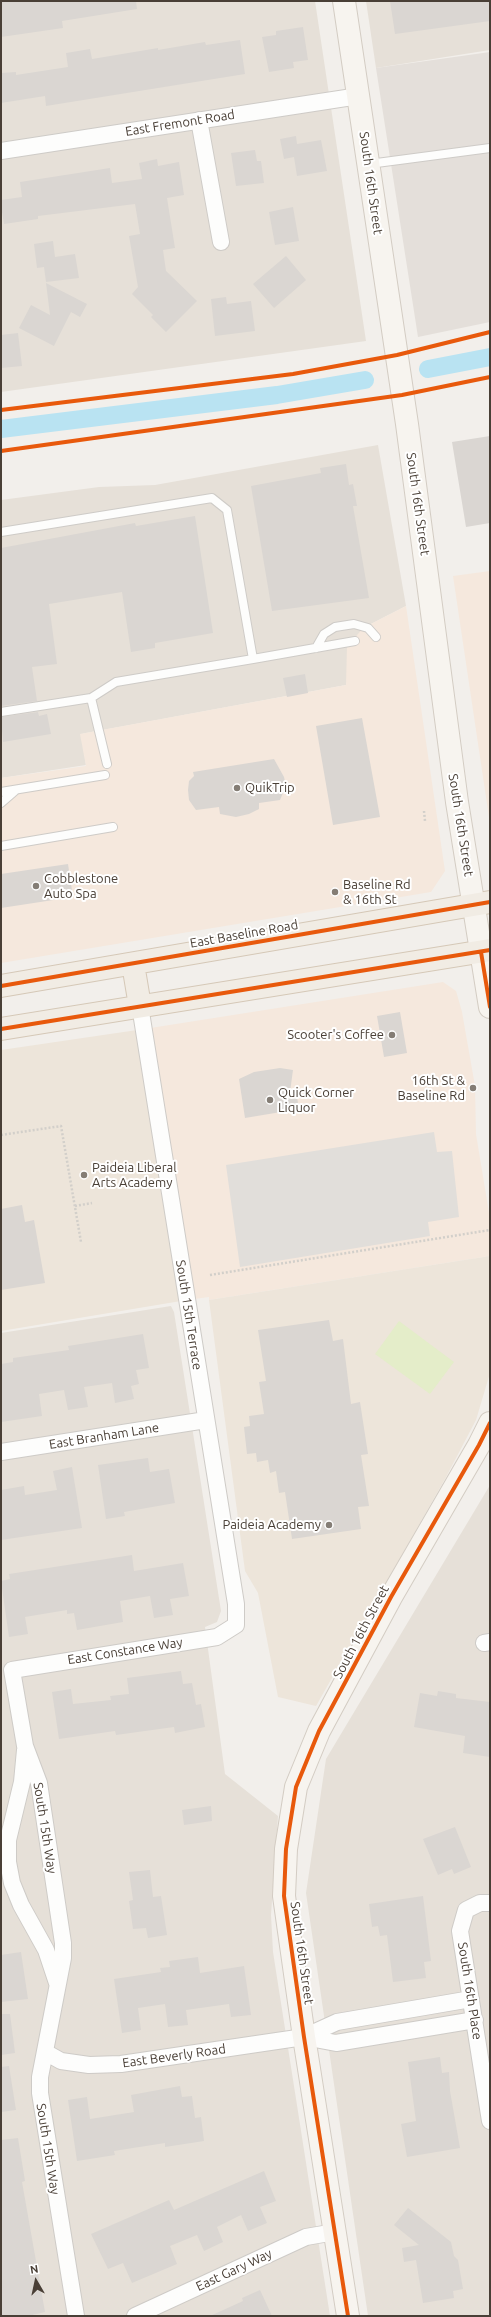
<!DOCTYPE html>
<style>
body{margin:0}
#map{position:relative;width:491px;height:2317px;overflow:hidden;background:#f2efeb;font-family:Ubuntu,sans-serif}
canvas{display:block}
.frame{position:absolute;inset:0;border:2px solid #493f36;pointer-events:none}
.north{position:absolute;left:16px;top:2261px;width:40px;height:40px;-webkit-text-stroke:3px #fff;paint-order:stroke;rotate:351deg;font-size:11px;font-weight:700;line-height:16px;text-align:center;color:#493f36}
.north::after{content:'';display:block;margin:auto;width:14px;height:18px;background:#493f36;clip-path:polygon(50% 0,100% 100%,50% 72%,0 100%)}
</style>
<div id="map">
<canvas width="491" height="2317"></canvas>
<div class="frame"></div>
<div class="north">N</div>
</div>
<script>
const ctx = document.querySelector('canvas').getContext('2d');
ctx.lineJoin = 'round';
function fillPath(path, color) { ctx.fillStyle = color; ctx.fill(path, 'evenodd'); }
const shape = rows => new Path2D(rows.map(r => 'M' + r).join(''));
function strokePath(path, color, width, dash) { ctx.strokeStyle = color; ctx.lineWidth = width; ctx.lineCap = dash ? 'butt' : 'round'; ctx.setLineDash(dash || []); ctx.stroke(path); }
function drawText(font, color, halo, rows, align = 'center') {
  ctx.font = font + ' Ubuntu,sans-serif'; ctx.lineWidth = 4; ctx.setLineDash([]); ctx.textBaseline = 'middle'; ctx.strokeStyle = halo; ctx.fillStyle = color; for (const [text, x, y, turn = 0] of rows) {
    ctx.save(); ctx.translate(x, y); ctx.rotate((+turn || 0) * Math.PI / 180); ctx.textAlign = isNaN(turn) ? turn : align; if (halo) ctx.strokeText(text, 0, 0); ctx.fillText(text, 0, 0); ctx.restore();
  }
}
fillPath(shape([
 [1,1,315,1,366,341,1,392],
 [366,1,490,1,490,50,376,68],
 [378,445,406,606,363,628,346,685,81,734,86,765,1,778,1,500,99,487,155,485],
 [171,1306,174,1312,221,1611,217,1622,205,1627,225,1774,278,1816,271,1915,273,1952,330,2316,1,2316,1,1333],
 [490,1485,490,2316,368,2316,306,1893,326,1759]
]), '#e6e0d8');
fillPath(shape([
 [490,571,490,824,453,576],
 [406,606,445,871,431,892,1,963,1,778,86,766,80,734,346,685,347,647,363,628],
 [443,982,456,991,462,1012,475,1086,476,1134,490,1219,490,1256,209,1300,209,1297,187,1300,144,1029]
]), '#f5e8dd');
fillPath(shape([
 [490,52,490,322,418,337,376,68]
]), '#e4dfda');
fillPath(shape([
 [144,1029,187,1300,1,1331,1,1050],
 [490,1256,490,1373,476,1420,445,1479,316,1706,278,1697,258,1593,245,1571,209,1300]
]), '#ede5da');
fillPath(shape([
 [399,1321,454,1362,430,1394,375,1354]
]), '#e4edc9');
fillPath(shape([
 [434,1132,437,1152,452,1151,459,1217,428,1222,430,1236,240,1267,226,1165]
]), '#e1deda');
strokePath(shape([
 [428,369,490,357],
 [1,429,277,395,365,380]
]), '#b9e3f2', 18);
fillPath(shape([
 [1,1,136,1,137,9,62,21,63,28,1,37],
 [390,1,490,1,490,21,395,34],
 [303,27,308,60,293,62,294,68,269,72,262,37,276,35,276,31],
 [240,40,245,74,46,106,45,96,1,103,1,73,16,72,16,75,68,67,66,53,90,49,92,59,158,48,158,50,205,42,206,45],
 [296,136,297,144,321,140,327,171,297,176,294,157,284,159,280,139],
 [255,150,257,161,261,161,264,183,236,186,231,153],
 [157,159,158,166,179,162,184,195,167,198,175,248,163,250,166,271,197,301,166,332,151,317,153,315,132,294,138,287,129,236,140,234,135,204,38,216,38,219,4,224,1,206,1,200,22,197,20,182,110,168,112,183,142,179,139,163],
 [293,207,299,241,275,245,269,212],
 [53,241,55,257,75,254,79,278,46,282,44,267,37,268,34,244],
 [286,256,306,280,274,308,253,284],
 [46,283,87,304,80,317,71,312,54,346,19,328,31,305,50,315],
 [226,297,227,304,251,301,255,331,215,336,211,299],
 [18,333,22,366,1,368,1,335],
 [490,436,490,523,466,527,452,442],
 [346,464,349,485,353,484,357,506,353,506,369,598,272,611,251,486,321,473,320,468],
 [195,516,213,633,155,643,155,648,131,652,122,592,49,604,57,664,32,667,37,701,1,706,1,548,135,523,136,526],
 [305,674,308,693,287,697,283,678],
 [38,712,39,716,47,714,51,734,3,742,1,717],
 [362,718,380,817,333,825,316,726],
 [274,759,284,777,286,786,280,800,259,803,259,809,249,814,236,817,220,814,219,807,196,810,189,800,188,790,189,781,194,776,193,772],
 [68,864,73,897,1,908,1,874],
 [400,1012,407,1053,384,1057,377,1016],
 [280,1068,293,1070,290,1092,296,1091,299,1109,245,1118,239,1079,254,1072],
 [22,1205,25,1222,34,1220,45,1283,1,1290,1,1209],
 [329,1320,333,1341,343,1339,351,1404,360,1402,368,1454,361,1455,369,1506,358,1507,361,1529,292,1539,285,1492,279,1493,276,1471,270,1473,268,1460,257,1462,256,1453,247,1454,244,1427,250,1426,249,1416,264,1414,259,1382,266,1381,258,1330],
 [143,1334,149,1368,136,1370,139,1384,131,1386,134,1399,115,1403,112,1383,84,1387,88,1407,68,1410,64,1390,39,1394,42,1416,1,1422,1,1364,13,1362,13,1358,69,1350,68,1346],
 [148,1458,150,1472,169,1469,175,1503,124,1512,125,1516,106,1519,98,1465],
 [72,1467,82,1528,1,1540,1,1490,24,1486,25,1495,57,1490,53,1471],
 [132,1555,134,1571,183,1563,189,1596,170,1599,173,1615,154,1618,150,1596,120,1601,123,1622,77,1630,74,1613,67,1614,67,1610,25,1617,28,1634,9,1637,1,1581,10,1579,9,1574],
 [181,1671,183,1684,192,1683,196,1705,201,1704,205,1727,175,1733,174,1727,116,1735,115,1731,59,1739,52,1692,71,1689,73,1704,111,1700,110,1696,129,1694,127,1678],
 [438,1691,456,1694,456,1698,490,1702,490,1757,463,1753,465,1736,414,1727,420,1693,437,1696],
 [211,1806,212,1821,184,1825,182,1810],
 [455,1827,471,1867,454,1874,452,1869,438,1875,423,1839],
 [150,1870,153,1897,161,1896,167,1935,148,1938,146,1928,133,1929,129,1901,133,1900,129,1872],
 [423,1896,431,1961,424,1962,426,1978,393,1982,387,1935,380,1936,378,1926,372,1927,369,1904],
 [21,1952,28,1999,1,2002,1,1955],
 [198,1957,200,1973,244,1966,251,2015,231,2017,229,2004,186,2010,188,2025,168,2027,165,2004,138,2008,141,2030,122,2033,114,1979,161,1972,160,1968,170,1967,169,1961],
 [1,2014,10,2014,15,2053,1,2055],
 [440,2057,442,2073,449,2072,450,2091,460,2148,407,2157,401,2124,416,2121,408,2062],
 [9,2066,16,2110,1,2112,1,2067],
 [180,2086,182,2097,192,2096,195,2118,201,2117,204,2141,165,2147,165,2143,114,2151,115,2155,77,2161,68,2100,87,2097,90,2119,134,2112,131,2095],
 [18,2138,25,2181,22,2182,45,2312,28,2316,1,2316,1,2140],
 [264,2171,276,2201,260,2207,267,2223,248,2231,241,2215,217,2227,223,2242,204,2251,197,2235,170,2246,177,2264,132,2283,123,2263,108,2269,91,2234,169,2200,174,2210],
 [408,2208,451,2242,454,2256,458,2260,463,2289,453,2291,454,2298,423,2303,416,2260,404,2262,402,2248,419,2245,394,2225],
 [260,2290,272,2316,210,2316,243,2301,242,2298]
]), '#dad6d2');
const lane = shape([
 [369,164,490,148],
 [1,532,212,498,227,510,253,659,116,682,91,698,1,712],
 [316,648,324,634,335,627,354,624,368,628,376,637],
 [253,659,355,641],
 [91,698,107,764],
 [1,792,105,775],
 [1,803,16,790],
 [1,846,113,827]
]);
const street = shape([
 [199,120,221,242],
 [1,151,359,96],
 [1,1452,206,1420],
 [484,1643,490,1642],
 [25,1750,22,1782,8,1840,8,1862,12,1883,21,1905,46,1950,57,1983],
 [490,1903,480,1903,466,1910,460,1931,490,2121],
 [304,2037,336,2043,475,2020],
 [45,2052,61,2061,89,2065,121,2064,304,2037,337,2022,471,1999],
 [76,2316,40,2093,40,2077,63,1958,63,1943,39,1783,25,1746,12,1670,217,1637,236,1625,236,1604,140,1006],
 [135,2316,306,2237,335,2232]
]);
const secondary = shape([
 [344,1,407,424,457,802,490,1007],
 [348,2316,304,2037,284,1896,286,1849,296,1787,319,1731,391,1597,479,1445,490,1423]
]);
const primary = shape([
 [133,964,140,1006],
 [1,986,490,902],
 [1,1029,490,950]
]);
strokePath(lane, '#cecbc7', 10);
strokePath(street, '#cecbc7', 18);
strokePath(secondary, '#d3ccc3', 24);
strokePath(primary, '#d5c8b7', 24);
strokePath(shape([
 [424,811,425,821],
 [1,1135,61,1126,81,1242],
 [75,1206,92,1203],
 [210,1275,490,1230]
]), '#d2cfca', 2.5, [2, 2]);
strokePath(lane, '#fdfdfc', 8);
strokePath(street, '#fdfdfc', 16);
strokePath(secondary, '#f7f4ef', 22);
strokePath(primary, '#f1ece4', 22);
strokePath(shape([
 [1,410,293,374,397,355,490,332],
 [1,451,402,395,490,377],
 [481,952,490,1007],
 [1,986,490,902],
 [1,1029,490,950],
 [348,2316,304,2037,284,1896,286,1849,296,1787,319,1731,391,1597,479,1445,490,1423]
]), '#e8590c', 4);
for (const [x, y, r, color] of [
 [237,788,4,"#847d75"],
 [36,886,4,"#847d75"],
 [335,892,4,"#847d75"],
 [392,1035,4,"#847d75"],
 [473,1088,4,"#847d75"],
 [270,1100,4,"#847d75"],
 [84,1175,4,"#847d75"],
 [329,1525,4,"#847d75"]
]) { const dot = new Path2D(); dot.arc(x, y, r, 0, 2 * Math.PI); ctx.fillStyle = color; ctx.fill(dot); strokePath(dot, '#fff', 1.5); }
drawText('13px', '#493f36', '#fff', [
 ["East Fremont Road",180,123,-9],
 ["South 16th Street",371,183,82],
 ["South 16th Street",418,504,82],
 ["South 16th Street",461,825,81],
 ["East Baseline Road",244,934,-10],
 ["South 15th Terrace",189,1315,81],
 ["East Branham Lane",104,1436,-9],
 ["South 16th Street",361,1632,-62],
 ["East Constance Way",125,1651,-9],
 ["South 15th Way",45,1828,81],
 ["South 16th Street",302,1953,82],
 ["South 16th Place",470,1991,81],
 ["East Beverly Road",174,2056,-8],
 ["South 15th Way",48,2149,81],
 ["East Gary Way",234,2270,-25]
]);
drawText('13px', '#493f36', '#fff', [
 ["QuikTrip",245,788],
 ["Cobblestone",44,879],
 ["Auto Spa",44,894],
 ["Baseline Rd",343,885],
 ["& 16th St",343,900],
 ["Scooter's Coffee",384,1035,"right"],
 ["16th St &",465,1081,"right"],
 ["Baseline Rd",465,1096,"right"],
 ["Quick Corner",278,1093],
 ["Liquor",278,1108],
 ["Paideia Liberal",92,1168],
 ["Arts Academy",92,1183],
 ["Paideia Academy",321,1525,"right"]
], 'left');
</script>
